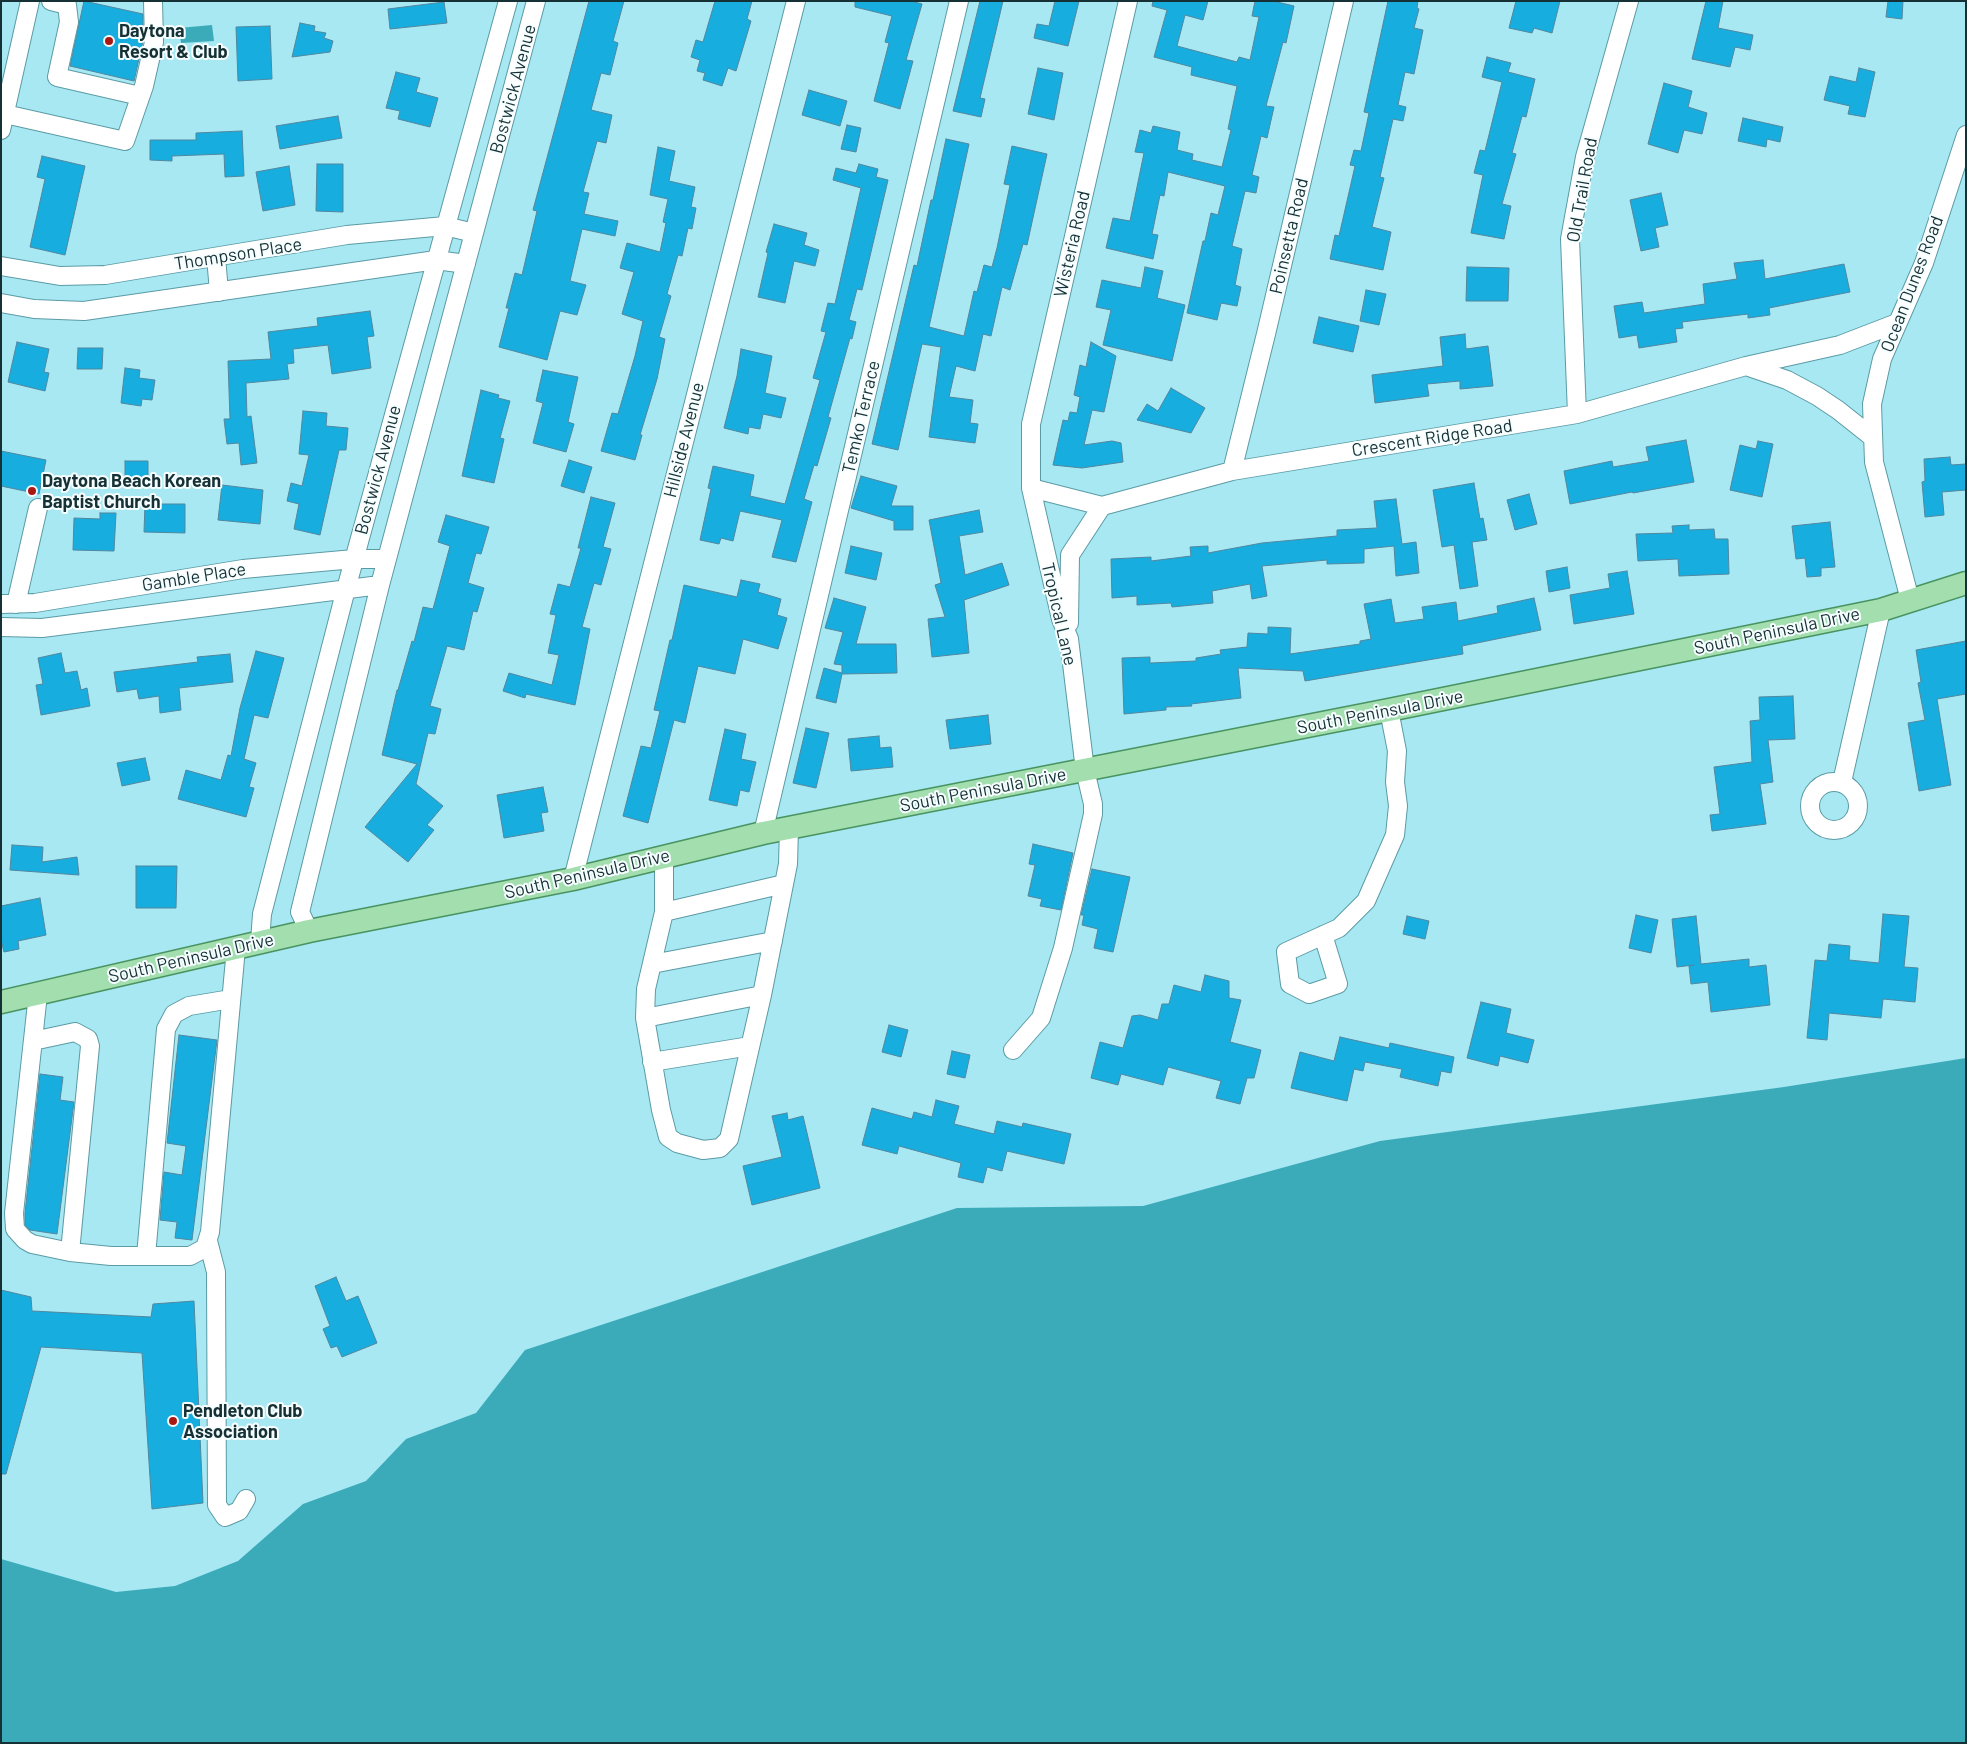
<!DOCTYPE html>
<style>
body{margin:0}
#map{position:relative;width:1967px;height:1744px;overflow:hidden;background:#a7e8f3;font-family:Barlow,sans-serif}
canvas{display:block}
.frame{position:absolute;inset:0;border:2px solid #163135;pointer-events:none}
</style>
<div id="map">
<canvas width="1967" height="1744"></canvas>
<div class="frame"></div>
</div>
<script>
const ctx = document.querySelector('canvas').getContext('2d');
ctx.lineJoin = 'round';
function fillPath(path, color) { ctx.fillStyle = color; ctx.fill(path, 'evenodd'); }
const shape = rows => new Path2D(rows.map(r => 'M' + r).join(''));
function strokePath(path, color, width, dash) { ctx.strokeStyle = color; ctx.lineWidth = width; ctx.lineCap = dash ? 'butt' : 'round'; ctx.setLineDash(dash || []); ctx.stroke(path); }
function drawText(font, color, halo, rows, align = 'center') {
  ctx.font = font + ' Barlow,sans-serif'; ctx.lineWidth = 4; ctx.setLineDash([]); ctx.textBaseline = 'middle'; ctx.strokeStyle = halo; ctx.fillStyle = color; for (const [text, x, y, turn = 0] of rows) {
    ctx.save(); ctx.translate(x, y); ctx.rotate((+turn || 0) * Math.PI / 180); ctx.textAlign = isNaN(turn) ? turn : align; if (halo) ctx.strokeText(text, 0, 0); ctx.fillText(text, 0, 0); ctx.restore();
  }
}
fillPath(shape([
 [212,25,214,41,181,43,179,28],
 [1966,1058,1966,1743,1,1743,1,1559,116,1592,175,1586,238,1561,303,1504,366,1481,406,1439,476,1413,525,1350,957,1208,1143,1206,1380,1141,1784,1087]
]), '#3baab9');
const building = shape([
 [84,1,143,14,143,41,134,81,70,66,84,1],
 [589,1,624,1,613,41,618,43,610,75,601,73,591,110,612,115,606,143,597,141,583,192,589,193,584,214,618,221,615,236,582,229,570,281,586,285,577,315,560,311,547,360,499,347,509,308,506,308,515,273,522,275,537,211,533,210,589,1],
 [715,1,752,1,747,19,751,21,736,71,728,68,722,86,703,80,705,73,697,71,700,60,691,57,696,40,703,42,715,1],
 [855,1,911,1,922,4,906,60,913,61,900,109,874,101,889,43,885,42,892,16,855,7,855,1],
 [980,1,1003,1,980,98,985,99,981,117,953,111,980,1],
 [1055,1,1079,1,1068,46,1034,38,1037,24,1049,26,1055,1],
 [1153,1,1208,1,1203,20,1185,15,1177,46,1237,62,1239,57,1250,60,1259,17,1252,16,1255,1,1273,1,1294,6,1286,43,1283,42,1266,106,1274,107,1267,138,1261,136,1252,175,1259,177,1256,193,1245,191,1232,246,1242,249,1235,285,1241,287,1237,306,1221,303,1217,320,1187,313,1203,241,1205,241,1211,213,1218,215,1225,186,1168,172,1164,196,1160,195,1152,234,1158,235,1153,259,1106,248,1113,218,1130,221,1144,153,1135,152,1140,130,1151,133,1153,126,1180,132,1177,150,1193,154,1192,160,1222,167,1231,130,1228,129,1237,86,1191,75,1192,67,1154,57,1167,10,1152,6,1153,1],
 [1388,1,1418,1,1417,8,1419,9,1414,28,1423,30,1414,74,1405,72,1398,105,1406,107,1403,121,1393,119,1380,177,1384,178,1372,227,1391,232,1383,270,1330,259,1335,235,1339,236,1355,166,1350,165,1354,150,1361,151,1369,113,1364,112,1388,1],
 [1516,1,1560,1,1552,33,1534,28,1532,33,1509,28,1516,1],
 [1706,1,1723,1,1718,28,1753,35,1750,50,1735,47,1730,67,1692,59,1706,1],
 [1888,1,1903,1,1902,19,1886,17,1888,1],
 [444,2,447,23,390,29,388,9,444,2],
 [300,23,315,26,314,31,326,33,324,38,333,41,330,52,292,57,300,23],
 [270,26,272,79,238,81,236,27,270,26],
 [1487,57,1511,63,1508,72,1535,79,1526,117,1522,116,1512,153,1516,154,1502,204,1511,206,1504,239,1471,233,1483,175,1474,173,1480,150,1485,151,1502,82,1482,77,1487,57],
 [1038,68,1063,73,1054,120,1028,114,1038,68],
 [1859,68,1875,72,1865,117,1848,114,1850,106,1824,100,1830,76,1856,82,1859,68],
 [396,72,420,78,416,92,438,98,430,127,398,119,400,111,386,108,396,72],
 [1664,83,1692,91,1688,107,1707,113,1702,134,1684,130,1678,153,1648,144,1664,83],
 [809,90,847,101,840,126,802,115,809,90],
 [338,116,342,138,280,149,276,126,338,116],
 [1743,118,1783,127,1780,142,1767,139,1766,147,1738,141,1743,118],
 [847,125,861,128,856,152,841,149,847,125],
 [242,131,244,176,225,177,224,154,172,156,172,161,150,160,150,140,196,140,196,133,242,131],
 [946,139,969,144,929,327,964,336,974,291,977,292,984,265,992,267,997,248,1010,185,1004,184,1012,146,1047,154,1027,245,1023,244,1010,290,1002,287,991,336,983,334,975,371,956,366,949,397,973,400,970,423,978,424,975,443,929,437,941,347,922,344,898,450,872,444,914,265,917,266,931,200,933,200,946,139],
 [658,147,675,151,669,181,695,187,691,207,696,208,692,229,688,228,682,256,678,255,667,294,671,296,659,337,665,339,657,379,640,435,642,435,635,460,601,451,612,413,618,414,635,356,643,321,622,314,634,272,620,268,627,243,660,252,666,223,663,222,668,199,650,195,658,147],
 [42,156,85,166,65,255,30,247,45,179,37,177,42,156],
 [317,164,343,164,343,212,316,211,317,164],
 [859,164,878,169,876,177,888,180,862,290,857,289,849,320,856,322,852,339,850,338,828,417,831,418,817,466,814,465,804,499,812,502,796,562,772,557,782,520,740,511,733,541,721,538,719,544,700,540,711,489,708,488,713,466,754,475,750,496,785,504,820,380,813,378,826,332,821,331,828,303,835,304,861,188,833,180,836,168,856,173,859,164],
 [289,166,295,205,263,211,256,172,289,166],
 [1661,193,1668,225,1655,228,1659,247,1641,251,1630,200,1661,193],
 [774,224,807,233,804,245,819,250,815,266,794,261,785,303,758,297,768,253,766,252,774,224],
 [1763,260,1765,279,1844,264,1850,292,1769,308,1770,315,1748,318,1748,314,1682,322,1683,328,1675,329,1677,342,1639,348,1637,335,1619,338,1614,306,1642,302,1644,313,1705,304,1703,284,1737,279,1734,263,1763,260],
 [1145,267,1163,271,1157,298,1185,305,1172,361,1103,345,1111,310,1096,307,1102,280,1141,288,1145,267],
 [1467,267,1509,268,1508,301,1466,301,1467,267],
 [1366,290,1386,294,1379,325,1360,321,1366,290],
 [370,311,374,336,367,337,371,368,332,374,328,345,293,349,294,363,287,364,289,379,246,383,247,417,251,416,257,463,241,465,239,443,227,444,224,419,230,419,228,361,271,359,268,332,318,326,317,318,370,311],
 [1319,317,1359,326,1353,352,1313,343,1319,317],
 [1465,334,1466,349,1488,346,1493,386,1460,389,1460,381,1427,384,1429,396,1375,403,1372,375,1443,366,1440,337,1465,334],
 [17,342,49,349,44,372,49,373,45,391,8,382,17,342],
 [1091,342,1116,356,1104,412,1092,410,1084,445,1112,441,1121,443,1123,462,1082,468,1053,465,1063,420,1068,421,1070,412,1077,413,1080,397,1074,395,1080,365,1086,367,1091,342],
 [78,348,103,348,102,369,77,369,78,348],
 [741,349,772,356,765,393,786,398,781,418,763,414,760,429,749,427,748,434,724,428,737,376,741,349],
 [125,368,140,370,139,378,155,380,152,400,142,399,141,406,121,403,125,368],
 [543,370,578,377,568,422,574,424,566,452,533,443,543,403,536,401,543,370],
 [1171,388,1205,408,1191,433,1137,420,1147,404,1158,411,1171,388],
 [481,390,499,395,498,398,510,401,500,438,504,439,494,483,462,476,481,390],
 [303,411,327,413,326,426,348,428,346,450,339,450,320,535,294,529,299,504,287,501,291,483,302,486,309,455,299,454,303,411],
 [1686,440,1694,482,1633,493,1632,492,1570,504,1564,471,1612,461,1613,467,1649,461,1646,447,1686,440],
 [1758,441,1773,444,1762,497,1730,490,1740,445,1756,449,1758,441],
 [1,451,46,460,39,494,1,486,1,451],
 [1950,457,1951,465,1966,464,1966,490,1942,492,1944,515,1925,517,1922,482,1925,481,1924,459,1950,457],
 [569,460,592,467,584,493,561,486,569,460],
 [125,461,148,461,148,483,125,483,125,461],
 [861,476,897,486,891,506,913,506,913,530,894,530,894,521,851,508,861,476],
 [1474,483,1480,519,1483,518,1487,540,1472,542,1478,586,1460,589,1454,545,1442,547,1433,490,1474,483],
 [222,485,263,490,260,524,218,520,222,485],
 [1529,494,1537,524,1515,530,1507,500,1529,494],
 [591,497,615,503,603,547,611,549,601,585,594,583,582,627,590,629,575,705,526,694,525,698,503,691,509,673,552,685,559,655,548,653,556,615,550,614,558,584,570,587,581,548,578,548,591,497],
 [1396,499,1402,544,1416,542,1419,573,1396,576,1394,546,1364,549,1364,563,1327,564,1327,560,1262,566,1267,596,1252,599,1250,584,1212,591,1213,603,1172,607,1171,603,1137,605,1137,596,1112,598,1111,559,1151,557,1151,561,1191,556,1190,547,1208,546,1208,553,1262,543,1337,536,1337,530,1377,528,1374,501,1396,499],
 [145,504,185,504,185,533,144,532,145,504],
 [979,510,983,532,959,536,965,575,1002,563,1009,585,964,600,969,653,932,657,928,619,945,617,935,585,941,583,929,520,979,510],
 [100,513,116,513,114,551,73,550,74,518,100,519,100,513],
 [446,515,489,527,481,554,476,553,468,583,484,588,477,612,473,611,464,650,447,646,430,706,441,709,435,734,428,733,416,784,443,806,427,825,434,830,408,862,365,827,417,764,382,755,397,690,398,690,412,641,414,642,423,607,433,609,450,546,438,542,446,515],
 [1830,522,1835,567,1821,568,1821,576,1807,577,1805,558,1796,559,1792,526,1830,522],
 [1689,525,1689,530,1714,529,1715,539,1728,539,1729,574,1679,576,1678,559,1638,561,1636,534,1673,533,1672,526,1689,525],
 [851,546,882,553,876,580,845,573,851,546],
 [1567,567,1570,588,1549,592,1546,571,1567,567],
 [1627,571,1634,614,1574,624,1570,595,1610,588,1608,574,1627,571],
 [741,580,760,584,758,592,781,599,777,615,787,618,778,649,743,639,735,674,698,666,685,723,674,720,648,823,623,816,641,746,651,748,660,711,654,710,670,640,672,640,684,585,737,597,741,580],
 [834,598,866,607,856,644,896,644,897,673,842,674,836,703,816,698,824,668,842,673,842,665,834,664,843,632,825,628,834,598],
 [1534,598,1541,630,1462,646,1463,654,1305,681,1303,671,1238,668,1241,698,1191,704,1192,706,1166,707,1166,710,1124,714,1122,658,1150,657,1150,663,1196,661,1196,658,1221,654,1220,650,1247,647,1248,633,1268,634,1268,627,1291,628,1290,654,1360,644,1360,641,1371,639,1364,604,1391,599,1395,623,1424,619,1422,607,1456,602,1458,621,1498,613,1497,606,1534,598],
 [1966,641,1966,694,1937,699,1951,785,1919,791,1908,723,1925,720,1918,683,1921,682,1916,650,1966,641],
 [256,651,284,658,268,718,254,715,244,759,256,763,249,787,254,788,246,817,178,799,186,770,221,780,228,755,231,756,240,708,256,651],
 [61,653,65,673,77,671,81,690,87,688,90,706,41,715,36,685,43,684,38,658,61,653],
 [230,654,233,682,179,688,181,710,160,713,159,696,139,699,137,689,117,692,114,672,198,662,197,657,230,654],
 [1793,696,1795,739,1768,740,1773,782,1760,784,1766,824,1712,831,1710,815,1720,814,1714,767,1752,762,1750,721,1760,720,1759,697,1793,696],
 [988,715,991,744,950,749,946,720,988,715],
 [806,728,829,733,816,788,793,783,806,728],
 [725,729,746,734,741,759,756,762,749,792,740,790,737,806,709,800,725,729],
 [879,736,880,748,891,747,893,767,851,771,848,739,879,736],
 [145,758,150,780,122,786,117,763,145,758],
 [543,787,548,812,541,813,544,831,504,838,497,795,543,787],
 [1033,844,1073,853,1061,910,1040,906,1042,899,1028,896,1035,865,1029,864,1033,844],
 [12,845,43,847,42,862,77,857,79,875,10,870,12,845],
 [136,866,177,866,176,908,136,908,136,866],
 [1092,869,1130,877,1113,952,1094,948,1098,929,1082,925,1084,915,1081,915,1092,869],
 [40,898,46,935,18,941,19,949,4,952,1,940,1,906,40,898],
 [1883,914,1909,916,1904,967,1918,968,1915,1002,1883,999,1881,1018,1829,1013,1827,1040,1807,1038,1815,960,1827,961,1829,944,1850,946,1849,960,1879,963,1883,914],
 [1636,915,1658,920,1651,953,1629,948,1636,915],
 [1407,916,1429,921,1425,939,1403,934,1407,916],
 [1696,916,1701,964,1749,959,1749,967,1766,965,1770,1005,1711,1012,1708,982,1691,984,1689,966,1694,965,1677,967,1672,919,1696,916],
 [1205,975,1229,981,1229,998,1241,1000,1230,1042,1261,1050,1254,1078,1247,1078,1240,1104,1216,1098,1221,1081,1168,1067,1163,1085,1121,1074,1118,1085,1091,1078,1100,1042,1123,1048,1132,1016,1140,1015,1158,1020,1162,1004,1169,1004,1174,985,1201,992,1205,975],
 [1481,1002,1511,1009,1506,1033,1534,1040,1528,1063,1500,1056,1498,1066,1467,1058,1481,1002],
 [889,1025,908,1030,901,1057,882,1052,889,1025],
 [179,1035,217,1040,192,1240,175,1238,177,1222,160,1220,164,1172,182,1175,186,1146,167,1143,179,1035],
 [1340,1037,1389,1048,1390,1043,1454,1057,1451,1073,1441,1071,1438,1086,1400,1077,1402,1069,1365,1062,1363,1071,1354,1069,1347,1101,1291,1088,1300,1052,1334,1061,1340,1037],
 [952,1051,970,1055,965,1078,947,1074,952,1051],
 [40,1074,63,1077,60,1100,74,1102,57,1234,30,1230,25,1225,25,1213,40,1074],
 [936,1100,959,1106,954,1124,994,1134,997,1121,1022,1127,1023,1123,1071,1134,1064,1164,1007,1151,1002,1171,987,1167,983,1183,958,1177,961,1163,899,1146,897,1154,862,1145,872,1108,912,1119,914,1112,932,1117,936,1100],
 [787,1113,788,1120,803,1116,820,1188,752,1205,743,1166,782,1157,772,1116,787,1113],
 [336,1277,346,1301,358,1296,377,1343,342,1357,337,1346,331,1348,323,1329,330,1326,315,1286,336,1277],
 [1,1290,31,1297,32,1311,151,1317,153,1304,194,1301,203,1503,152,1509,142,1353,41,1347,6,1474,1,1474,1,1290]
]);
fillPath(building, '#17addf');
strokePath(building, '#51879e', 1);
const minor = shape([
 [51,1,67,5,69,22,57,77,140,96],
 [5,114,125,141,144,86,154,42,153,1],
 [1,130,30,1],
 [216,257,219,292],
 [1,266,60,276,105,275,347,235,445,226,474,233],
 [1,303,34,309,84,311,436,260,466,264],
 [1746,366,1787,380,1817,396,1838,410,1872,437],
 [1577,414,1570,239,1585,157,1629,1],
 [1232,471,1266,334,1344,1],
 [1031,488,1102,506],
 [1910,600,1874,462,1872,404,1882,359,1924,263,1966,135],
 [1,604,35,603,243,569,354,559,387,559],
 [16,604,38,508],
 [1069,623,1070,555,1102,506,1232,471,1577,414,1746,366,1840,345,1897,323],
 [1,627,42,628,380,585],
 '1810 806a24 24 0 1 1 48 0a24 24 0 1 1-48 0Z',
 [1842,782,1881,610],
 [763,833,959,1],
 [664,857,664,912,646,989,645,1018,661,1110,668,1137,677,1143,703,1150,720,1148,729,1139,762,995,788,864,789,828],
 [573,879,796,1],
 [664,912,784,884],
 [309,931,300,912,380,585,536,1],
 [1323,935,1338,984,1309,994,1290,984,1286,952,1339,928,1366,901,1395,835,1398,806,1395,782,1397,751,1389,710],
 [260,942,262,914,346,589,508,1],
 [652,964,773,941],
 [38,994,14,1213,15,1229,25,1240,32,1244,70,1252,111,1256,190,1256,205,1248,210,1232,236,948],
 [645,1018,762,995],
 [33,1041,75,1032,88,1039,90,1046,70,1252],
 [1013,1050,1041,1018,1063,948,1093,814,1093,804,1085,770,1069,639,1061,619,1031,488,1031,424,1128,1],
 [652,1062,750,1046],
 [208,1241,216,1272,217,1505,225,1517,239,1511,246,1499],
 [146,1256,166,1029,174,1014,189,1006,231,999]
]);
const major = shape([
 [1,1002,309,931,573,879,763,833,1389,710,1881,610,1966,583]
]);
strokePath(minor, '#5b9ba5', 20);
strokePath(major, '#499361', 25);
strokePath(minor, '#fff', 18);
strokePath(major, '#a2deae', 22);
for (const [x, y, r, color] of [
 [109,41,5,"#aa1814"],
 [32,491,5,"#aa1814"],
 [173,1421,5,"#aa1814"]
]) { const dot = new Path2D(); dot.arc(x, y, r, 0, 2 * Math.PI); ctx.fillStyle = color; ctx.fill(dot); strokePath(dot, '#f7feff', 2); }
drawText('bold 18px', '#163135', '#f7feff', [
 ["Daytona",119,31],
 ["Resort & Club",119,52],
 ["Daytona Beach Korean",42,481],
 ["Baptist Church",42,502],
 ["Pendleton Club",183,1411],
 ["Association",183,1432]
], 'left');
drawText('18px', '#163135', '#f7feff', [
 ["Bostwick Avenue",513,89,-75],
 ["Old Trail Road",1582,190,-80],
 ["Poinsetta Road",1289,236,-77],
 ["Wisteria Road",1072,244,-77],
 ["Thompson Place",238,254,-9],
 ["Ocean Dunes Road",1912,284,-69],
 ["Temko Terrace",861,417,-77],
 ["Crescent Ridge Road",1432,438,-9],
 ["Hillside Avenue",684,440,-76],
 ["Bostwick Avenue",378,470,-75],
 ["Gamble Place",194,577,-9],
 ["Tropical Lane",1059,614,77],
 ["South Peninsula Drive",1777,631,-12],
 ["South Peninsula Drive",1380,712,-11],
 ["South Peninsula Drive",983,790,-11],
 ["South Peninsula Drive",587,874,-13],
 ["South Peninsula Drive",191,958,-13]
]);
</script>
